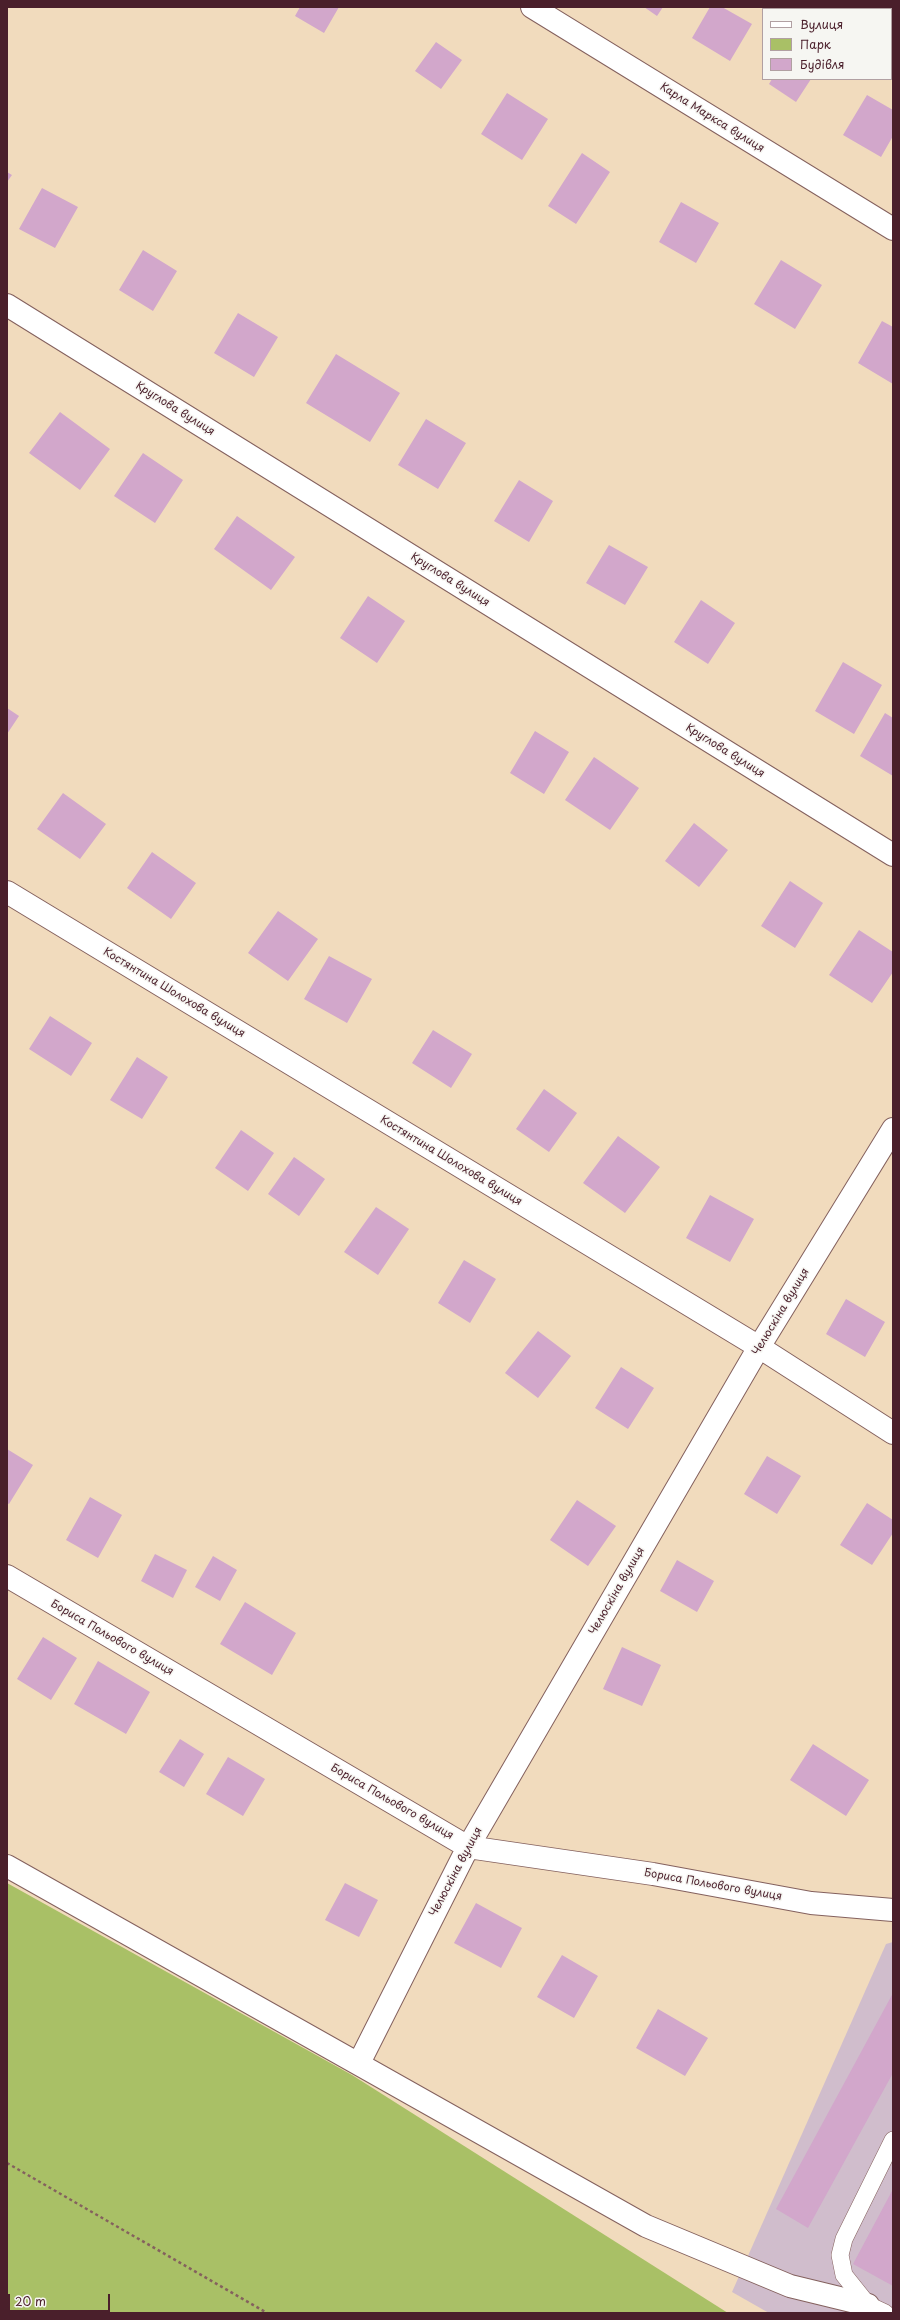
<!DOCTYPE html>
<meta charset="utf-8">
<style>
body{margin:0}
#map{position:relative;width:900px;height:2320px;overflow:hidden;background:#f1dbbd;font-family:"Playpen Sans",sans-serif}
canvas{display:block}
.frame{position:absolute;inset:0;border:8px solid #4a1f2b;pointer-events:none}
.legend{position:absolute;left:762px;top:8px;width:130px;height:72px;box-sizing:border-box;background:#f6f6f2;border:1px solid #b1a0a2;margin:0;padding:5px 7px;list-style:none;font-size:12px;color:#4a1f2b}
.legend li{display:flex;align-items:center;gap:8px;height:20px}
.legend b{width:20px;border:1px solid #b1a0a2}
.scale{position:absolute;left:8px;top:2294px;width:102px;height:18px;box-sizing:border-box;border:2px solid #4a1f2b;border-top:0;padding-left:5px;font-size:12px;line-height:14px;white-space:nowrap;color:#4a1f2b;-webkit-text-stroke:3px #f6f6f2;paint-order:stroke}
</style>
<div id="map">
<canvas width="900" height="2320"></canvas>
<div class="frame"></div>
<ul class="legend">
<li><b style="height:5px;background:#fff"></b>Вулиця</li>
<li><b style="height:11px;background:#a9c066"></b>Парк</li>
<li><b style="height:11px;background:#d2a7cb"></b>Будівля</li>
</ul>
<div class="scale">20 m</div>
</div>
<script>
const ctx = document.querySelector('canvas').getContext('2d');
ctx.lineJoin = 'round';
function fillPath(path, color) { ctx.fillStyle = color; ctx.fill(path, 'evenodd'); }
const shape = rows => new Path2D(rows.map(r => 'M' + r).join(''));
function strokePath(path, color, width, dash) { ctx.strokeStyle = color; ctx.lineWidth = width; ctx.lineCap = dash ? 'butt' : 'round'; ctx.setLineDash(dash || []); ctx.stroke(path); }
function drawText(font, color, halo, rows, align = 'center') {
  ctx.font = font + ' "Playpen Sans",sans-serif'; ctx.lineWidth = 3; ctx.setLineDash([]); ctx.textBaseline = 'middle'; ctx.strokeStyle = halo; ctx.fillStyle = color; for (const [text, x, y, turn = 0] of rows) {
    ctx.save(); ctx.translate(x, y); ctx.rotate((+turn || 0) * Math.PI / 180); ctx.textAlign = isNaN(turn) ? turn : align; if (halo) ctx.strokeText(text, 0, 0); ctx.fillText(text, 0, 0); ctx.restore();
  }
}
fillPath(shape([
 [893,1942,893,2313,769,2313,732,2292,886,1944]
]), '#d0bdcc');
fillPath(shape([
 [7,1883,352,2075,728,2313,7,2313]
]), '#a9c066');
fillPath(shape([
 [300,7,339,7,324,33,295,16],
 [644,7,663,7,657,16],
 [710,7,722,7,752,24,730,61,692,38],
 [436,42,462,60,441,89,415,71],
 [772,79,811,79,796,102,769,84],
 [507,93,548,119,522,160,481,134],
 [867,95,893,110,893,136,881,157,843,135],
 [582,153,610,172,576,224,548,206],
 [7,172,12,175,7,182],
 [42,188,78,207,55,248,19,229],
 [681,202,719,223,696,263,659,242],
 [143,250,177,271,153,311,119,290],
 [781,260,822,285,795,329,754,304],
 [238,313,278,337,254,377,214,353],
 [882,321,893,327,893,384,858,363],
 [336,354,400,393,370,442,306,403],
 [60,412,110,449,80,490,29,453],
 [426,419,466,443,438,489,398,465],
 [143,453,183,480,155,523,114,496],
 [519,480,553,501,529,542,494,521],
 [237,516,295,557,271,590,214,549],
 [609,545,648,567,625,605,586,583],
 [368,596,405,621,377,663,340,638],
 [701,600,735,623,708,664,674,642],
 [843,662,882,685,854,734,815,711],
 [7,708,19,716,7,734],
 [885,713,893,718,893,776,860,756],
 [535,731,569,752,544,794,510,773],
 [594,757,639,788,610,830,565,800],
 [63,793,106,824,80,859,37,829],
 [694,823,728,850,699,887,665,861],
 [152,852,196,883,171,919,127,888],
 [790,881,823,903,795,948,761,926],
 [278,911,318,939,288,981,248,953],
 [859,930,893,952,893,972,872,1003,829,975],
 [329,956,372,979,347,1023,304,999],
 [50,1016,92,1043,71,1076,29,1049],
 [433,1030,472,1054,451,1088,412,1063],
 [137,1057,168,1077,142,1119,110,1100],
 [544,1089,577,1113,549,1152,516,1129],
 [241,1130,274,1153,248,1191,215,1168],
 [618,1136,660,1167,625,1213,583,1183],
 [294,1157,325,1179,299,1216,268,1194],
 [710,1195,754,1219,730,1262,686,1238],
 [376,1207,409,1229,378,1275,344,1252],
 [464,1260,496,1279,470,1323,438,1303],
 [846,1299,885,1322,865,1357,826,1334],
 [538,1331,571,1356,538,1398,505,1373],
 [621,1367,654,1388,628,1429,595,1408],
 [7,1449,33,1465,9,1504,7,1503],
 [767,1456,801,1476,777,1514,744,1494],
 [90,1497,122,1515,98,1558,66,1540],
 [577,1500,616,1526,588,1566,550,1540],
 [867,1503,893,1520,893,1533,872,1565,840,1545],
 [155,1554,187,1570,173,1598,141,1581],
 [213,1556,237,1570,220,1601,195,1587],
 [677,1560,714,1581,697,1612,660,1591],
 [245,1602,296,1633,272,1675,220,1644],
 [43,1637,77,1658,51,1700,17,1679],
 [622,1647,661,1665,642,1706,603,1689],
 [98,1661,150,1692,126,1734,74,1704],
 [180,1739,204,1754,184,1787,159,1772],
 [813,1744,869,1780,846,1816,790,1780],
 [228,1757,265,1779,243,1816,206,1794],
 [345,1883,378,1900,359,1937,325,1920],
 [476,1903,522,1928,501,1968,454,1943],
 [562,1955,598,1976,574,2018,537,1997],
 [893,1993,893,2073,808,2228,776,2209],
 [658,2009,708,2038,685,2076,636,2048],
 [893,2189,893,2286,853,2264]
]), '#d2a7cb');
const service = shape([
 [885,2313,868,2305,844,2275,840,2255,844,2239,893,2140]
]);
const minor = shape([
 [7,305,893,855],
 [7,892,759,1347,893,1433],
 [7,1576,468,1847,653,1874,811,1903,893,1910],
 [7,1866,646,2226,790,2286,868,2305],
 [359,2063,468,1847,759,1347,893,1129]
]);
const tertiary = shape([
 [532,7,893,229]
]);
strokePath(service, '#84615e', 18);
strokePath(minor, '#84615e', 24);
strokePath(tertiary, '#84615e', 24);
strokePath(shape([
 [7,2163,267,2313]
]), '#84615e', 2.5, [3, 3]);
strokePath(service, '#fff', 17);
strokePath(minor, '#fff', 22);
strokePath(tertiary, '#fff', 22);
drawText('11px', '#4a1f2b', '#f6f6f2', [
 ["Карла Маркса вулиця",712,118,32],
 ["Круглова вулиця",175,409,32],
 ["Круглова вулиця",450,580,32],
 ["Круглова вулиця",725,751,32],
 ["Костянтина Шолохова вулиця",174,993,31],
 ["Костянтина Шолохова вулиця",451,1161,31],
 ["Челюскіна вулиця",781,1312,-59],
 ["Челюскіна вулиця",617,1591,-60],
 ["Бориса Польового вулиця",112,1638,30],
 ["Бориса Польового вулиця",392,1802,30],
 ["Челюскіна вулиця",456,1872,-62],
 ["Бориса Польового вулиця",713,1885,10]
]);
</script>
